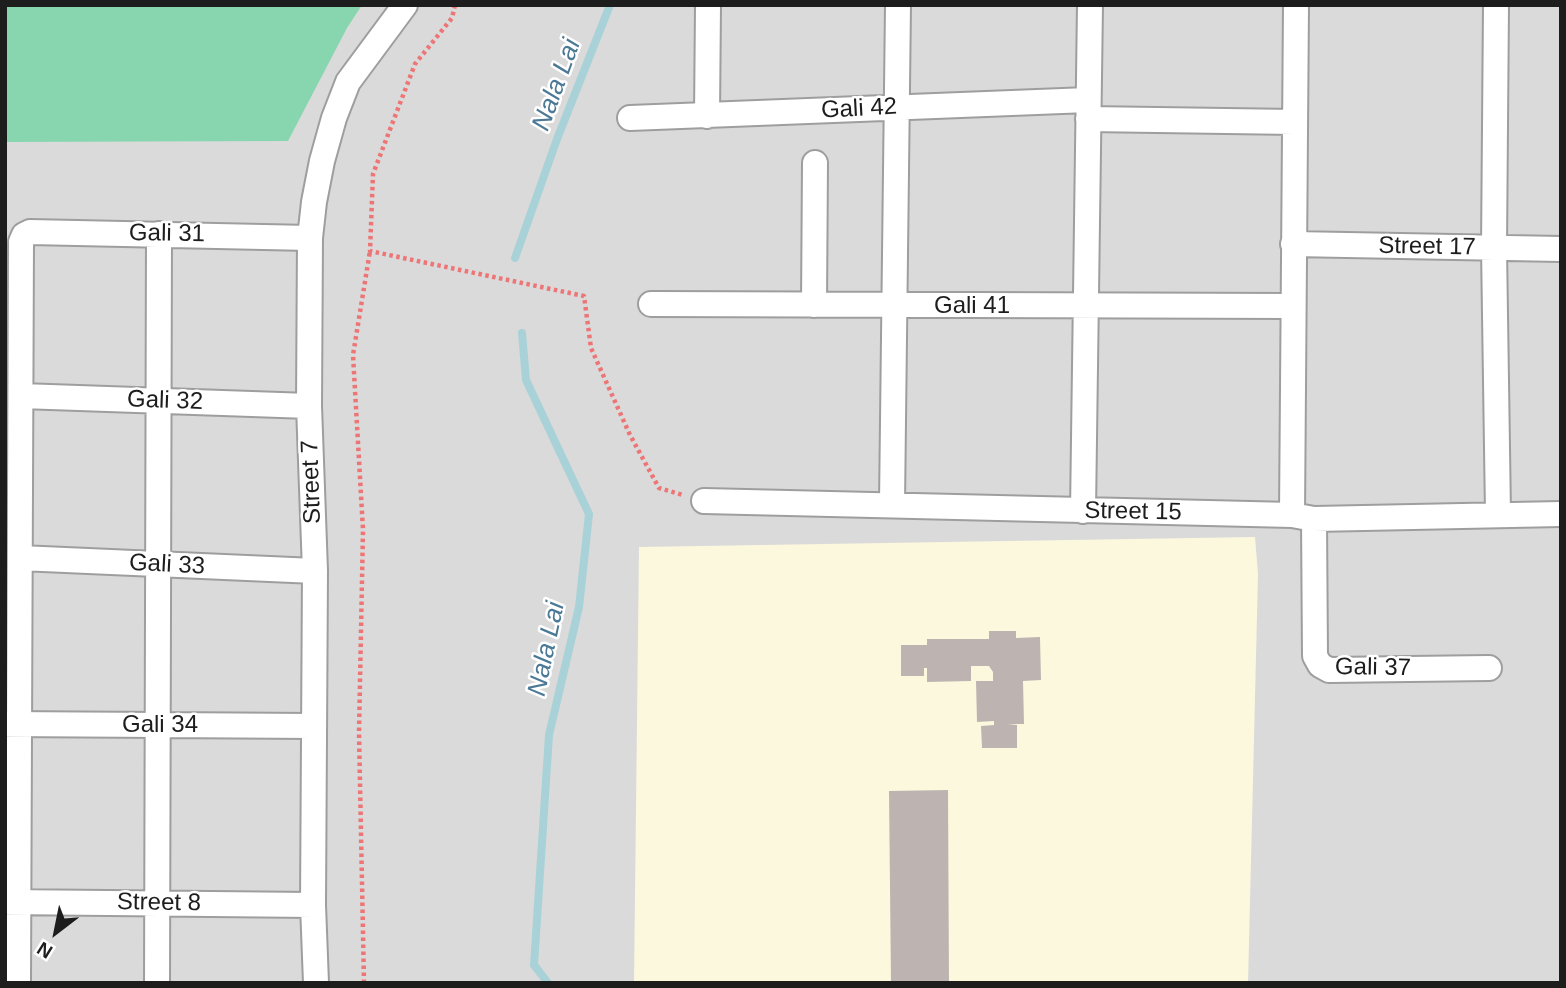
<!DOCTYPE html>
<style>
body{margin:0}
#map{position:relative;width:1566px;height:988px;overflow:hidden;background:#ede9e4;font-family:Arial,sans-serif}
canvas{display:block}
.frame{position:absolute;inset:0;border:7px solid #1d1d1d;pointer-events:none}
.north{position:absolute;left:21px;top:897px;width:70px;height:70px;-webkit-text-stroke:5px #fff;paint-order:stroke;rotate:212deg;font-size:19px;font-weight:700;line-height:28px;text-align:center;color:#1d1d1d}
.north::after{content:'';display:block;margin:auto;width:24px;height:32px;background:#1d1d1d;clip-path:polygon(50% 0,100% 100%,50% 72%,0 100%)}
</style>
<div id="map">
<canvas width="1566" height="988"></canvas>
<div class="frame"></div>
<div class="north">N</div>
</div>
<script>
const ctx = document.querySelector('canvas').getContext('2d');
ctx.lineJoin = 'round';
function fillPath(path, color) { ctx.fillStyle = color; ctx.fill(path, 'evenodd'); }
const shape = rows => new Path2D(rows.map(r => 'M' + r).join(''));
function strokePath(path, color, width, dash) { ctx.strokeStyle = color; ctx.lineWidth = width; ctx.lineCap = dash ? 'butt' : 'round'; ctx.setLineDash(dash || []); ctx.stroke(path); }
function drawText(font, color, halo, rows, align = 'center') {
  ctx.font = font + ' Arial,sans-serif'; ctx.lineWidth = 5; ctx.setLineDash([]); ctx.textBaseline = 'middle'; ctx.strokeStyle = halo; ctx.fillStyle = color; for (const [text, x, y, turn = 0] of rows) {
    ctx.save(); ctx.translate(x, y); ctx.rotate((+turn || 0) * Math.PI / 180); ctx.textAlign = isNaN(turn) ? turn : align; if (halo) ctx.strokeText(text, 0, 0); ctx.fillText(text, 0, 0); ctx.restore();
  }
}
fillPath(shape([
 [5,5,1561,5,1561,983,5,983]
]), '#dbdada');
fillPath(shape([
 [1255,537,1258,574,1248,983,634,983,639,547]
]), '#fcf8de');
fillPath(shape([
 [5,5,362,5,347,28,288,141,5,142]
]), '#88d6af');
strokePath(shape([
 [515,258,557,139,610,5],
 [522,333,526,380,589,514,579,607,549,735,534,965,548,983]
]), '#a8d2d7', 8);
fillPath(shape([
 [989,631,1016,631,1016,638,1040,637,1041,680,1023,681,1024,724,1008,724,1017,725,1017,748,982,748,981,726,994,725,994,721,977,722,976,681,993,681,993,672,989,666,971,666,971,681,927,682,927,668,924,668,924,676,901,676,901,645,927,645,927,639,989,639],
 [948,790,949,983,891,983,889,791]
]), '#bdb4b1');
const minor = shape([
 [1496,5,1494,248,1498,514],
 [707,116,708,5],
 [630,118,1088,100],
 [1088,119,1295,122],
 [1293,244,1561,249],
 [651,304,1293,306],
 [814,305,815,163],
 [21,396,309,406],
 [704,501,1292,515,1314,519,1561,514],
 [892,504,898,5],
 [1083,511,1090,5],
 [1292,515,1296,5],
 [1314,519,1315,656,1320,665,1329,670,1489,668],
 [20,558,315,571],
 [5,724,314,726],
 [5,902,313,905],
 [18,983,21,242,24,235,30,232,310,238],
 [157,983,159,234],
 [316,983,313,905,315,571,309,406,310,238,314,202,322,161,334,118,348,82,405,5]
]);
strokePath(minor, '#9e9e9e', 28);
strokePath(shape([
 [455,5,452,18,415,64,373,174,370,251,584,296,591,348,630,435,659,488,683,495],
 [364,983,359,733,363,530,353,355,370,251]
]), '#ed7576', 4.5, [3.5, 3.5]);
strokePath(minor, '#fff', 24);
drawText('24px', '#1d1d1d', '#fff', [
 ["Gali 42",859,109,-3],
 ["Gali 31",167,234,1],
 ["Street 17",1427,247,1],
 ["Gali 41",972,306],
 ["Gali 32",165,401,2],
 ["Street 7",312,482,-92],
 ["Street 15",1133,512,1],
 ["Gali 33",167,565,3],
 ["Gali 37",1373,668,1],
 ["Gali 34",160,725],
 ["Street 8",159,903,1]
]);
drawText('italic 26px', '#4c7995', '#fff', [
 ["Nala Lai",557,85,-70],
 ["Nala Lai",547,649,-78]
]);
</script>
